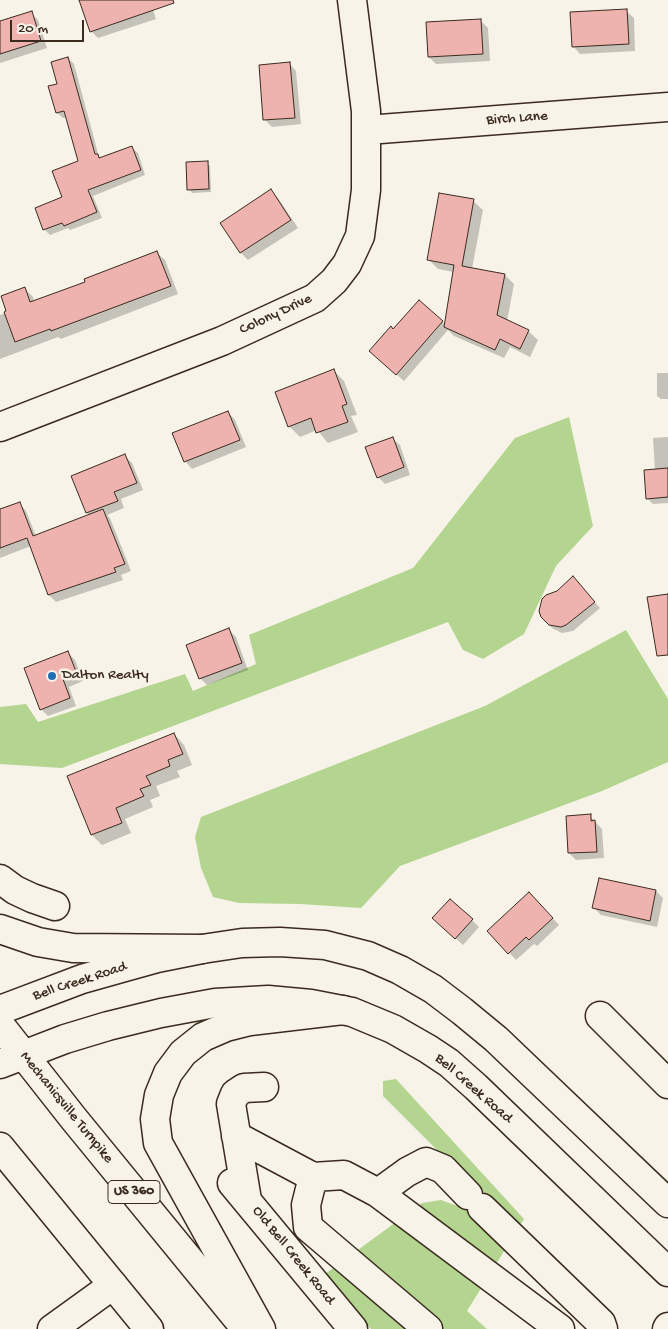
<!DOCTYPE html>
<style>
body{margin:0}
#map{position:relative;width:668px;height:1329px;overflow:hidden;background:#f7f3e8;font-family:"Gochi Hand",sans-serif}
canvas{display:block}
.scale{position:absolute;left:10px;top:20px;width:74px;height:22px;box-sizing:border-box;border:2px solid #3b2a1e;border-top:0;padding-left:6px;font-size:15px;line-height:18px;white-space:nowrap;color:#3b2a1e;-webkit-text-stroke:4px #f7f3e8;paint-order:stroke}
</style>
<div id="map">
<canvas width="668" height="1329"></canvas>
<div class="scale">20 m</div>
</div>
<script>
const ctx = document.querySelector('canvas').getContext('2d');
ctx.lineJoin = 'round';
function fillPath(path, color) { ctx.fillStyle = color; ctx.fill(path, 'evenodd'); }
const shape = rows => new Path2D(rows.map(r => 'M' + r).join(''));
function strokePath(path, color, width, dash) { ctx.strokeStyle = color; ctx.lineWidth = width; ctx.lineCap = dash ? 'butt' : 'round'; ctx.setLineDash(dash || []); ctx.stroke(path); }
function drawText(font, color, halo, rows, align = 'center') {
  ctx.font = font + ' "Gochi Hand",sans-serif'; ctx.lineWidth = 5; ctx.setLineDash([]); ctx.textBaseline = 'middle'; ctx.strokeStyle = halo; ctx.fillStyle = color; for (const [text, x, y, turn = 0] of rows) {
    ctx.save(); ctx.translate(x, y); ctx.rotate((+turn || 0) * Math.PI / 180); ctx.textAlign = isNaN(turn) ? turn : align; if (halo) ctx.strokeText(text, 0, 0); ctx.fillText(text, 0, 0); ctx.restore();
  }
}
fillPath(shape([
 [569,417,593,526,556,566,524,634,483,659,463,650,448,622,62,768,0,764,0,707,26,704,38,722,185,674,193,691,256,664,249,635,413,568,515,438],
 [626,630,668,699,668,762,602,791,400,866,361,908,300,904,239,903,213,897,201,868,195,837,201,817,485,706],
 [396,1079,524,1219,467,1311,487,1329,371,1329,325,1274,422,1203,441,1200,463,1208,472,1193,466,1179,383,1096,383,1081]
]), '#b3d58f');
fillPath(shape([
 [81,0,150,0,156,19,98,38,91,31],
 [626,11,634,18,635,51,580,54,573,46],
 [31,13,38,20,47,48,0,63,0,22],
 [480,20,488,28,490,61,436,64,429,57],
 [68,58,74,64,99,157,101,158,132,148,138,153,145,175,93,196,102,218,70,230,68,228,50,235,44,229,63,198,79,162,67,117,63,118,57,113,59,84],
 [289,63,296,71,301,124,272,127,265,120],
 [207,163,210,166,211,192,192,193,189,189],
 [271,191,278,198,298,228,248,260,241,253,222,223],
 [473,201,483,210,472,269,505,275,514,284,507,321,528,331,538,340,530,357,510,347,504,358,454,336,448,330,404,381,378,358,394,330,419,301,445,324,454,272,438,269,429,260],
 [156,252,165,260,178,294,61,339,58,337,0,359,0,315,8,312,25,289,33,297,34,301,87,282],
 [334,371,344,381,357,415,351,416,358,432,328,443,317,430,300,437,289,426],
 [657,373,668,373,668,399,661,399,657,396],
 [228,412,235,420,246,447,192,469,185,461],
 [668,437,668,503,653,504,647,498,655,470,653,438],
 [392,438,400,445,410,475,385,484,378,477],
 [125,456,132,463,143,490,121,499,124,508,107,515,110,518,131,571,121,575,123,580,56,602,49,595,31,546,0,558,0,511,19,503,26,511,36,536,90,515,87,513,73,477],
 [579,584,600,608,573,631,562,633,552,628,545,621],
 [229,630,236,637,248,670,207,685,200,678],
 [68,653,75,660,83,681,69,687,76,706,48,716,41,709],
 [174,734,184,745,192,765,177,771,180,777,156,786,160,796,150,800,153,807,125,819,131,833,102,845,92,835,69,777],
 [590,816,602,829,604,858,576,860,569,853],
 [656,891,663,898,657,927,601,915,594,908],
 [536,900,559,925,537,946,534,944,516,960,489,931],
 [472,920,479,927,463,945,441,925]
]), '#0003');
const building = shape([
 [79,0,173,0,174,3,90,32,79,0],
 [627,9,629,44,572,47,570,12,627,9],
 [32,11,41,41,0,54,0,21,32,11],
 [481,19,483,54,428,57,426,22,481,19],
 [68,57,95,154,98,154,99,158,132,146,141,170,88,190,97,212,64,226,62,223,43,230,35,208,62,197,52,171,78,161,64,111,56,113,48,86,57,84,51,62,68,57],
 [290,62,295,118,263,120,259,65,290,62],
 [208,161,209,189,187,190,186,162,208,161],
 [271,189,291,220,240,253,220,223,271,189],
 [439,193,474,199,462,266,505,274,497,315,529,330,520,349,500,339,495,350,444,327,454,265,427,260,439,193],
 [157,251,171,286,51,331,50,329,15,342,4,312,6,311,1,296,25,287,30,302,85,282,84,279,157,251],
 [419,300,443,321,396,375,369,351,391,326,393,329,419,300],
 [334,369,347,404,342,406,348,422,316,433,311,418,288,427,275,392,334,369],
 [228,411,240,440,184,462,172,433,228,411],
 [393,437,404,467,377,478,365,447,393,437],
 [125,454,137,483,114,492,118,501,86,513,71,476,125,454],
 [668,468,668,497,646,499,644,470,668,468],
 [20,502,33,536,103,509,125,564,114,568,116,572,48,595,27,538,0,548,0,509,20,502],
 [573,576,595,602,566,625,561,627,549,625,541,617,539,611,542,599,546,595,557,591,573,576],
 [668,594,668,655,657,656,647,597,668,594],
 [229,628,242,663,199,679,186,645,229,628],
 [68,651,77,674,63,679,70,698,40,710,24,668,68,651],
 [174,733,183,754,168,760,170,766,146,776,151,785,140,789,144,796,116,808,122,823,91,835,67,776,174,733],
 [591,814,591,821,595,820,597,852,568,853,566,816,591,814],
 [599,878,656,890,650,921,592,908,599,878],
 [529,892,553,918,529,940,526,937,508,954,487,931,529,892],
 [450,899,473,919,455,939,432,918,450,899]
]);
fillPath(building, '#efb3af');
strokePath(building, '#3b2a1e', 1);
const minor = shape([
 [367,130,668,107],
 [0,427,222,341,315,298,334,281,347,264,360,236,366,190,366,111,352,0],
 [0,879,15,890,32,898,55,906],
 [600,1016,668,1084],
 [236,1136,313,1177,344,1175,378,1193,560,1329],
 [313,1177,306,1205,308,1227,428,1329],
 [232,1183,353,1329],
 [378,1193,407,1172,426,1162,443,1169,468,1195],
 [247,1200,231,1104,235,1094,244,1088,264,1087],
 [482,1208,601,1323,603,1329],
 [52,1329,113,1285],
 [667,1329,668,1327]
]);
const major = shape([
 [0,1010,82,979,121,968,157,958,202,949,242,943,280,942,325,945,368,956,400,970,433,989,462,1011,496,1039,668,1203],
 [0,1064,65,1039,108,1026,161,1013,215,1003,268,1000,311,1004,352,1012,393,1029,428,1049,449,1063,476,1087,668,1272]
]);
const highway = shape([
 [0,929,38,942,73,948,202,949],
 [0,1025,74,1119,246,1329],
 [0,1147,149,1329],
 [261,1329,158,1143,155,1119,159,1095,168,1073,183,1053,203,1037,226,1027,250,1021,343,1010]
]);
strokePath(minor, '#3b2a1e', 31);
strokePath(major, '#3b2a1e', 31);
strokePath(highway, '#3b2a1e', 31);
strokePath(minor, '#f7f3e8', 28);
strokePath(major, '#f7f3e8', 28);
strokePath(highway, '#f7f3e8', 28);
for (const [x, y, r, color] of [
 [52,676,5,"#1f6fb2"]
]) { const dot = new Path2D(); dot.arc(x, y, r, 0, 2 * Math.PI); ctx.fillStyle = color; ctx.fill(dot); strokePath(dot, '#f7f3e8', 2); }
for (const [x, y, w] of [
 [134,1192,52]
]) { const box = new Path2D(); box.roundRect(x - w / 2, y - 11.5, w, 23, 4); ctx.fillStyle = '#f7f3e8'; ctx.fill(box); strokePath(box, '#3b2a1e', 1); }
drawText('bold 14px', '#3b2a1e', null, [
 ["US 360",134,1192]
]);
drawText('15px', '#3b2a1e', '#f7f3e8', [
 ["Birch Lane",517,119,-4],
 ["Colony Drive",276,315,-25],
 ["Bell Creek Road",80,982,-18],
 ["Bell Creek Road",473,1089,41],
 ["Mechanicsville Turnpike",66,1108,51],
 ["Old Bell Creek Road",293,1256,51]
]);
drawText('15px', '#3b2a1e', '#f7f3e8', [
 ["Dalton Realty",62,676]
], 'left');
</script>
